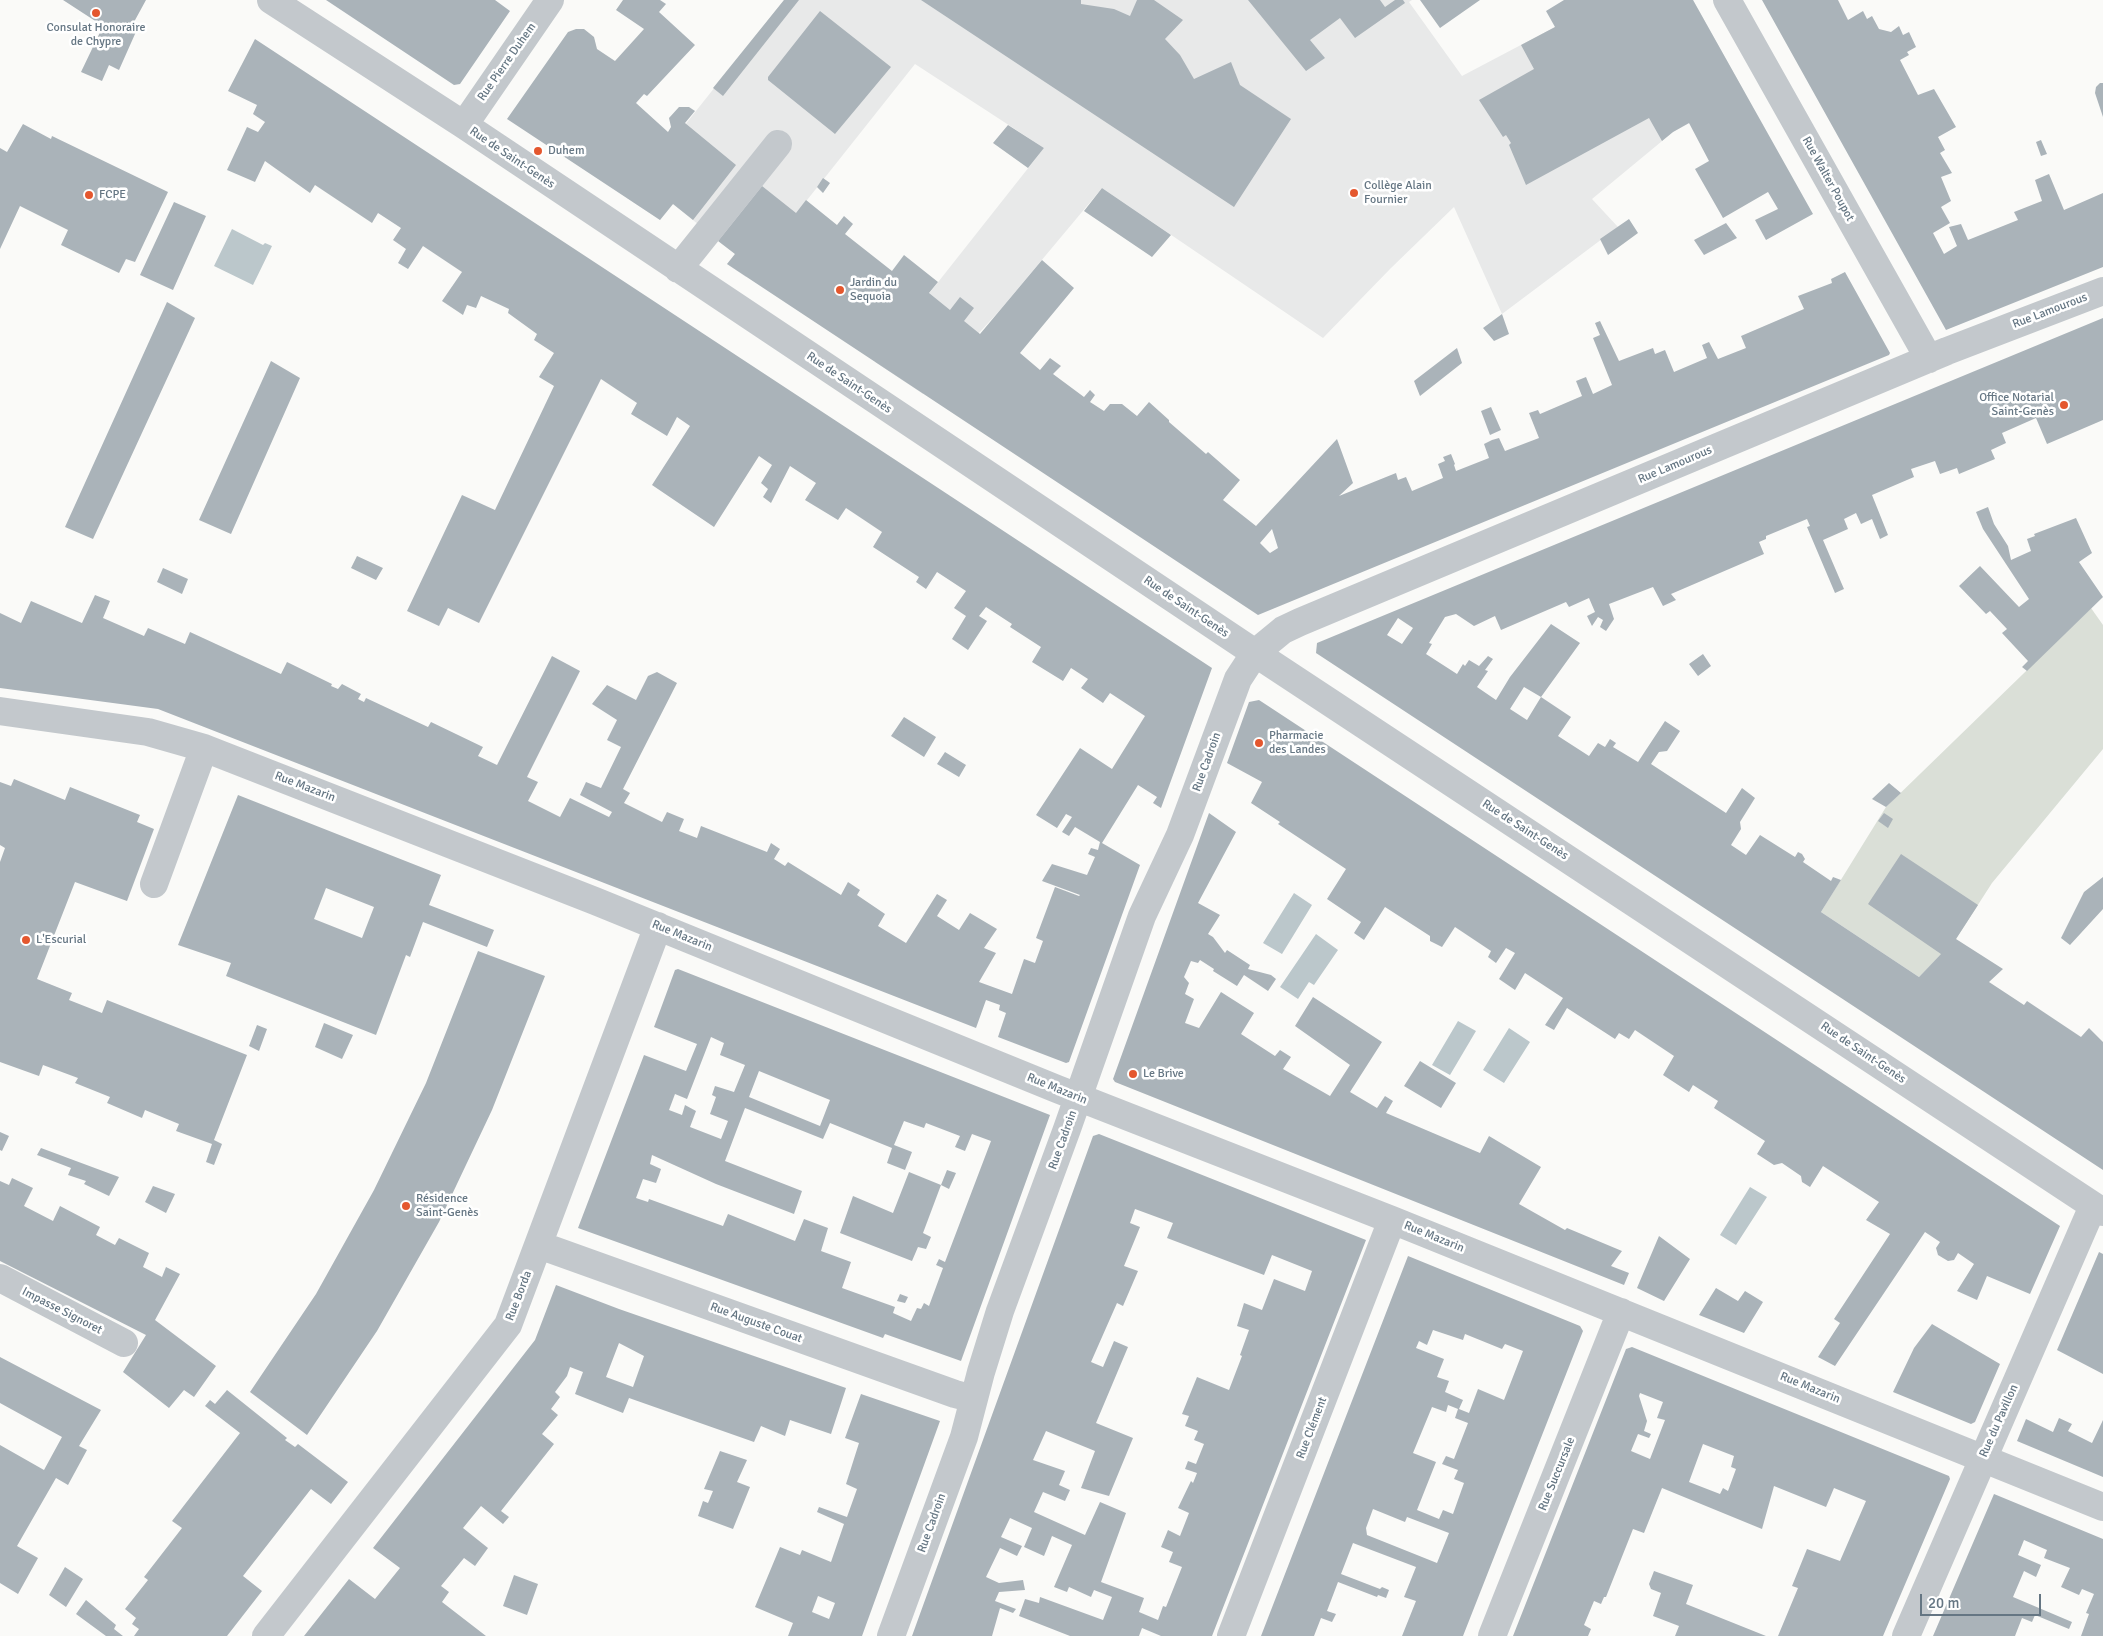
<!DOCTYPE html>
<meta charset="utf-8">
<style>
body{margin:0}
#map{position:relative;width:2103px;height:1636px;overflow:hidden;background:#fafaf8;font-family:Signika,sans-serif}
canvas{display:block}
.scale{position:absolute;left:1920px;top:1594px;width:121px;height:22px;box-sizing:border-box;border:2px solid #657683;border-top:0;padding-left:6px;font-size:15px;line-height:18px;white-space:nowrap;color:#657683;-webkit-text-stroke:4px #fff;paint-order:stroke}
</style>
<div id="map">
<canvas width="2103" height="1636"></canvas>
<div class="scale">20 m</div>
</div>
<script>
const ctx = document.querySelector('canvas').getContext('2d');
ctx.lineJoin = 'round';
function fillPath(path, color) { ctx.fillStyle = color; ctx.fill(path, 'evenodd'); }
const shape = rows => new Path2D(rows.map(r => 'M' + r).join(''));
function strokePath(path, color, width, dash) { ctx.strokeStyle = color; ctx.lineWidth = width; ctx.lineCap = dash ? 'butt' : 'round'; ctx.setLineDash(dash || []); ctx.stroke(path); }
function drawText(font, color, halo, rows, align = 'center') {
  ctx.font = font + ' Signika,sans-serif'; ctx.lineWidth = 5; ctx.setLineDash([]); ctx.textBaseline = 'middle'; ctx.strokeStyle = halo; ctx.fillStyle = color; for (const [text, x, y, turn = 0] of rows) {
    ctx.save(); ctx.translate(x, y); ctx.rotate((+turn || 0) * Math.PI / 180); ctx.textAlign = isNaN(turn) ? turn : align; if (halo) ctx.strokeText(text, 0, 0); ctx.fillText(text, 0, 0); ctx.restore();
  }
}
fillPath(shape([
 [784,0,1412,0,1409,2,1462,76,1555,27,1693,0,1745,93,1673,132,1592,199,1618,227,1502,314,1454,207,1391,268,1323,338,1102,188,1000,310,923,394,875,362,1044,148,915,64,746,277,727,264,735,254,673,204,660,220,627,198]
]), '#e8e9e9');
fillPath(shape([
 [2091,608,2103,625,2103,749,1992,883,1956,939,1919,977,1821,912,1886,807]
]), '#dadfd7');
fillPath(shape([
 [232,229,263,245,265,243,272,246,253,285,214,266],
 [1294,893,1312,905,1282,954,1263,943],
 [1316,934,1338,950,1314,985,1309,982,1298,999,1280,987],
 [1458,1021,1476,1031,1450,1075,1432,1065],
 [1509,1028,1530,1042,1504,1083,1483,1070],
 [1750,1187,1767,1197,1736,1245,1720,1235]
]), '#bbc7cb');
fillPath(shape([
 [63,0,146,0,134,22,139,25,119,70,109,65,102,81,81,72,103,26],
 [326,0,495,0,510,11,460,84,454,85],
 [623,0,660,0,666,4,659,12,695,45,647,96,644,94,636,103,668,132,671,127,669,118,679,107,689,107,695,111,685,123,736,165,693,220,673,204,660,220,507,119,568,32,576,29,584,29,594,37,597,49,615,61,644,29,616,10],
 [784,0,799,0,723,96,713,88],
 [921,0,1081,0,1081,4,1114,9,1130,16,1137,0,1154,0,1183,20,1165,39,1180,55,1194,79,1231,62,1240,85,1291,119,1234,207],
 [1248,0,1380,0,1385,7,1395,0,1403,0,1405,3,1355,38,1340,18,1310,40,1325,58,1306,71],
 [1420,0,1480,0,1440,28],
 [1564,0,1693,0,1813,214,1766,240,1755,220,1778,209,1768,192,1723,218,1695,169,1709,161,1689,123,1673,132,1662,141,1649,118,1526,185,1509,145,1511,143,1506,135,1503,137,1479,100,1534,69,1521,45,1555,27,1546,11],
 [1762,0,1838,0,1848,20,1863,11,1867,19,1872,16,1879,29,1891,32,1899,26,1903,35,1909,32,1916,47,1907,52,1909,55,1900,60,1918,95,1934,89,1956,127,1938,137,1945,150,1940,153,1952,173,1941,177,1951,201,1941,207,1950,223,1933,233,1944,254,1957,246,1949,227,1961,224,1968,240,2018,220,2014,212,2042,201,2035,180,2049,174,2064,210,2103,193,2103,267,1946,330],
 [820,11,891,67,835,134,768,80,768,77],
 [255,39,1212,668,1161,808,1153,803,1157,797,1138,785,1102,843,1140,865,1069,1062,1066,1063,998,1037,1006,1013,999,1010,1000,1005,986,1000,976,1028,158,709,0,688,0,613,21,623,31,601,82,623,95,595,110,601,103,618,144,636,148,628,185,644,190,632,281,674,287,662,332,684,331,686,338,689,342,684,361,694,358,699,364,702,366,698,428,727,431,722,483,747,478,756,497,765,552,656,580,671,527,777,538,782,528,801,560,817,570,798,609,817,612,812,580,795,586,782,601,788,621,747,607,740,617,720,592,704,607,685,636,700,648,676,657,672,677,683,623,789,630,793,624,803,662,822,667,812,684,819,679,831,697,838,701,826,767,852,771,843,780,849,774,859,785,866,788,862,841,895,848,882,860,890,857,895,885,914,878,926,906,943,937,894,947,900,937,916,959,930,970,913,997,929,984,948,996,953,979,982,1012,994,1024,959,1035,963,1043,941,1036,938,1055,887,1079,896,1080,895,1042,881,1052,864,1087,875,1095,857,1088,854,1091,848,1098,850,1100,842,1075,827,1069,836,1062,832,1072,817,1066,814,1057,828,1036,815,1080,748,1112,769,1145,716,1110,693,1103,703,1081,688,1088,679,1071,668,1063,681,1032,662,1041,647,1010,627,1012,624,986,607,979,616,987,621,968,650,952,639,966,616,954,608,966,591,937,572,926,589,916,582,919,577,873,547,882,532,846,508,838,520,805,500,816,483,790,466,771,503,763,497,768,489,761,483,772,465,759,456,714,527,652,485,690,426,677,417,667,436,631,414,637,403,601,379,479,623,448,608,439,626,407,611,462,495,495,510,554,386,539,377,554,353,534,340,537,334,508,313,509,309,481,296,476,308,467,305,463,315,442,301,462,272,423,246,408,269,398,263,406,249,393,240,401,228,378,213,372,223,315,185,310,193,265,161,255,182,227,170,247,127,258,132,265,122,253,114,257,105,228,91],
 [2100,83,2103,83,2103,117,2095,93,2096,87],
 [23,124,51,139,52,136,168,192,135,262,126,259,119,273,61,245,68,230,20,206,0,249,0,148,7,152],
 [1008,125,1044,148,1028,168,993,143],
 [2041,140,2047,154,2041,156,2036,142],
 [823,178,830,183,823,193,817,187],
 [762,186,796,213,806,200,837,225,844,216,853,224,845,234,892,271,904,255,938,282,929,293,950,310,960,297,974,308,964,321,980,334,1042,260,1074,288,1020,353,1040,370,1050,358,1061,366,1053,374,1084,397,1090,390,1095,395,1090,402,1104,411,1110,404,1122,404,1137,416,1149,402,1169,420,1169,422,1206,454,1208,452,1240,480,1223,500,1256,526,1337,439,1353,483,1339,496,1396,473,1398,480,1406,477,1412,491,1443,478,1438,464,1445,461,1443,457,1451,454,1455,464,1454,465,1456,471,1489,458,1484,444,1492,440,1499,438,1505,451,1539,438,1529,413,1538,410,1540,414,1582,396,1576,381,1586,377,1593,394,1612,385,1593,338,1600,335,1595,323,1600,321,1619,361,1653,348,1655,354,1665,350,1674,372,1707,358,1702,345,1709,342,1718,359,1746,348,1741,336,1804,309,1798,296,1832,283,1831,279,1845,272,1890,353,1889,355,1258,615,727,264,735,254,718,241],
 [1272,529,1278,548,1270,553,1260,543],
 [1102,188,1171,235,1152,257,1084,211],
 [174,202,206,216,173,290,140,275],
 [1629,219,1638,233,1608,255,1600,239],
 [1726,223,1737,238,1704,255,1694,240],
 [167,302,195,318,93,539,65,527],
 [1502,314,1509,334,1494,341,1483,328],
 [2103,318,2103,420,2047,444,2036,418,2002,433,2006,443,1991,450,1995,459,1959,474,1957,468,1940,474,1935,461,1911,469,1914,477,1872,495,1888,535,1880,539,1872,519,1861,524,1856,513,1844,519,1848,529,1823,540,1844,589,1835,593,1807,527,1810,526,1807,519,1766,536,1766,539,1759,542,1764,554,1671,594,1676,600,1663,606,1653,587,1609,604,1614,619,1606,631,1600,627,1603,620,1598,617,1592,626,1587,616,1595,612,1589,598,1569,607,1566,602,1501,630,1495,616,1474,626,1456,614,1445,617,1429,643,1432,644,1426,654,1457,674,1463,664,1465,666,1469,660,1479,666,1488,656,1493,659,1485,670,1488,671,1477,687,1496,700,1510,677,1551,624,1580,643,1541,697,1571,717,1558,736,1589,756,1598,743,1605,747,1610,739,1616,743,1613,747,1638,762,1665,721,1680,731,1667,751,1659,752,1651,764,1726,813,1742,788,1755,798,1740,822,1741,829,1731,845,1746,855,1760,835,1795,857,1798,852,1802,854,1805,859,1803,862,1831,881,1833,877,1841,880,1821,912,1919,977,1941,954,1868,904,1901,854,1978,905,1956,939,2003,969,1989,982,2024,1005,2027,1001,2081,1037,2089,1028,2103,1042,2103,1170,1316,653,1317,643],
 [1398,618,1413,628,1402,644,1387,635],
 [1524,687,1541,697,1527,720,1510,709],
 [1457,348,1462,363,1420,396,1414,381],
 [271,361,300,378,231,534,199,520],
 [1491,407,1501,430,1490,435,1481,411],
 [1988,507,1994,524,2008,546,2011,560,2031,551,2027,539,2035,536,2034,534,2076,518,2092,553,2079,562,2103,597,2027,671,2022,667,2028,661,2002,633,2007,629,1990,611,1986,614,1959,586,1980,566,2019,607,2029,599,1983,529,1976,512],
 [357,556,383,568,376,580,351,568],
 [163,568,188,579,182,594,157,582],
 [1703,654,1711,666,1698,676,1689,664],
 [1259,700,2060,1226,2030,1294,1987,1276,1977,1300,1957,1291,1974,1264,1958,1253,1954,1260,1948,1261,1938,1255,1936,1248,1940,1242,1925,1232,1835,1366,1818,1357,1840,1323,1834,1319,1890,1234,1866,1220,1879,1202,1823,1166,1810,1187,1802,1182,1801,1176,1782,1163,1774,1165,1757,1154,1765,1141,1714,1108,1718,1101,1693,1085,1689,1092,1663,1075,1674,1056,1635,1030,1629,1039,1619,1033,1615,1039,1567,1008,1554,1030,1545,1025,1563,998,1525,973,1515,990,1499,979,1515,953,1506,948,1496,963,1488,957,1491,951,1455,927,1442,947,1430,941,1430,936,1385,907,1364,940,1354,933,1361,922,1327,899,1346,869,1278,824,1280,822,1251,803,1262,782,1227,763,1249,702],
 [904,717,936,737,924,757,891,736],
 [945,752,966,765,959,777,937,764],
 [14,779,65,800,70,787,140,815,137,822,154,829,127,901,75,882,37,979,72,993,69,1000,102,1013,107,1000,247,1055,214,1140,222,1144,214,1165,206,1162,212,1144,176,1131,179,1124,145,1110,142,1118,107,1103,110,1097,75,1083,78,1078,43,1065,39,1076,0,1062,0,862,5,848,0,845,0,782,11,786],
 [1889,783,1901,793,1886,807,1872,799],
 [238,795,441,875,429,905,494,930,487,947,423,922,410,957,406,955,376,1035,226,976,231,963,178,945],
 [326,888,374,907,362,938,314,919],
 [1209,813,1236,832,1198,903,1220,915,1208,934,1213,937,1225,953,1227,950,1250,965,1248,969,1271,975,1276,979,1268,991,1244,975,1237,986,1213,971,1214,969,1200,960,1198,963,1191,961,1184,977,1189,983,1185,994,1194,999,1185,1023,1199,1028,1221,992,1254,1013,1241,1034,1275,1056,1280,1050,1291,1057,1283,1069,1330,1096,1350,1065,1295,1026,1313,997,1382,1042,1350,1092,1377,1108,1385,1096,1393,1101,1386,1113,1480,1153,1489,1136,1541,1167,1519,1204,1565,1230,1567,1228,1622,1251,1611,1266,1629,1273,1624,1285,1115,1082,1113,1079],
 [1884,813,1893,819,1888,828,1878,821],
 [2103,877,2103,909,2070,945,2061,938,2084,892],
 [478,951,545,976,492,1110,439,1222,377,1331,307,1435,250,1392,316,1294,374,1190,426,1083],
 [678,969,1050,1115,961,1361,885,1334,883,1338,578,1228,644,1055,686,1071,697,1044,654,1027,675,970],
 [711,1037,724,1043,720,1055,745,1065,734,1092,715,1086,712,1095,716,1097,710,1114,728,1121,721,1139,690,1127,696,1111,685,1105,682,1115,669,1110,675,1094,687,1099],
 [759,1071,830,1100,820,1126,749,1097],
 [745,1108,823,1139,830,1123,892,1148,887,1163,905,1170,912,1152,894,1145,904,1121,924,1128,926,1123,960,1136,955,1147,965,1151,972,1134,991,1141,945,1262,939,1259,936,1265,943,1268,929,1306,924,1303,921,1309,917,1308,911,1321,893,1313,895,1307,842,1288,851,1262,821,1251,828,1228,804,1219,795,1241,728,1214,723,1226,649,1199,648,1202,636,1198,643,1179,656,1183,659,1175,661,1169,650,1164,652,1155,716,1184,794,1214,802,1191,725,1161],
 [324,1023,353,1035,342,1059,315,1047],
 [257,1025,267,1029,259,1051,249,1046],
 [1420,1061,1456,1083,1441,1108,1404,1086],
 [0,1132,9,1136,2,1151,0,1150],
 [1099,1134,1366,1240,1212,1636,1161,1636,1142,1628,1139,1636,1070,1636,1019,1616,1025,1599,1039,1603,1040,1597,1103,1620,1112,1597,1094,1590,1091,1597,1069,1587,1067,1592,1054,1587,1072,1545,1052,1536,1044,1556,1024,1547,1032,1528,1010,1518,1001,1537,1022,1546,1017,1556,1000,1548,986,1577,999,1583,1023,1580,1025,1590,999,1592,995,1601,1016,1609,1013,1613,1000,1608,992,1636,912,1636,1093,1136],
 [1135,1209,1173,1223,1167,1238,1264,1275,1272,1255,1312,1271,1305,1291,1274,1279,1262,1310,1244,1303,1237,1326,1249,1330,1240,1355,1242,1356,1229,1390,1197,1377,1182,1414,1189,1416,1185,1426,1198,1431,1194,1440,1204,1444,1196,1464,1188,1461,1185,1469,1197,1473,1193,1483,1191,1481,1178,1508,1189,1513,1180,1536,1168,1530,1161,1547,1173,1552,1169,1562,1182,1567,1166,1607,1163,1606,1158,1620,1139,1612,1144,1598,1101,1582,1126,1513,1100,1502,1085,1535,1034,1512,1043,1492,1065,1501,1070,1490,1059,1485,1065,1471,1033,1460,1046,1431,1095,1451,1081,1488,1109,1496,1133,1438,1096,1423,1128,1347,1114,1341,1103,1367,1091,1362,1117,1303,1123,1306,1138,1271,1124,1266,1140,1227,1130,1223],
 [41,1148,119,1177,109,1196,84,1184,86,1181,68,1175,71,1168,37,1155],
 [947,1170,956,1173,949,1189,941,1185],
 [909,1172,941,1185,923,1233,931,1237,926,1249,918,1247,912,1261,840,1233,853,1196,893,1213],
 [12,1178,33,1188,24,1206,53,1221,60,1206,100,1227,96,1235,115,1245,119,1238,149,1253,143,1267,162,1277,166,1267,180,1274,155,1320,216,1366,194,1397,184,1390,169,1408,123,1372,146,1335,0,1261,0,1181,9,1185],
 [153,1186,175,1194,166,1213,145,1202],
 [1659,1236,1690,1259,1664,1301,1637,1288],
 [2099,1252,2103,1254,2103,1374,2057,1350],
 [1408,1256,1580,1326,1583,1331,1463,1636,1402,1636,1416,1601,1404,1597,1416,1567,1353,1543,1341,1574,1380,1589,1382,1587,1389,1590,1386,1598,1378,1595,1377,1597,1338,1582,1327,1611,1336,1614,1332,1622,1321,1618,1314,1636,1261,1636],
 [1433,1330,1463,1340,1465,1334,1502,1349,1505,1344,1523,1351,1504,1400,1478,1389,1469,1413,1459,1409,1463,1400,1445,1392,1449,1381,1437,1377,1444,1359,1416,1348,1419,1341,1427,1345],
 [1448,1405,1458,1409,1455,1418,1468,1423,1454,1459,1446,1456,1442,1464,1458,1470,1454,1479,1464,1483,1453,1514,1443,1510,1439,1519,1417,1510,1436,1462,1413,1453,1432,1407,1446,1412],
 [1373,1509,1405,1522,1407,1517,1449,1533,1437,1563,1367,1535,1366,1528],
 [556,1285,619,1309,846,1388,831,1434,790,1420,785,1436,761,1426,754,1442,629,1398,623,1413,575,1394,583,1372,570,1367,567,1376,555,1392,560,1397,551,1409,558,1415,542,1434,554,1444,501,1511,509,1517,503,1524,481,1506,463,1528,488,1548,475,1566,464,1558,441,1586,449,1592,442,1602,486,1636,304,1636,349,1579,375,1599,400,1568,373,1548,535,1340],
 [619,1343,644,1356,633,1387,606,1377],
 [1716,1288,1738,1301,1745,1291,1763,1302,1744,1333,1699,1315],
 [900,1294,908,1297,905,1303,897,1301],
 [1932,1324,2000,1364,1975,1422,1971,1424,1893,1392,1914,1348],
 [1632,1347,1949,1476,1950,1479,1883,1636,1778,1636,1798,1588,1792,1586,1807,1549,1840,1561,1866,1501,1834,1488,1826,1507,1774,1486,1762,1529,1662,1488,1644,1533,1633,1529,1606,1597,1604,1597,1601,1604,1594,1601,1584,1625,1591,1629,1588,1636,1513,1636,1626,1349],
 [1640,1393,1663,1402,1657,1418,1665,1420,1650,1459,1631,1451,1638,1434,1649,1438,1651,1434,1644,1431,1647,1421,1639,1396],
 [1703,1444,1734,1456,1731,1467,1736,1469,1728,1491,1723,1488,1720,1494,1689,1482],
 [0,1357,101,1410,79,1446,87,1450,68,1485,56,1478,17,1546,38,1558,18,1594,0,1583,0,1445,44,1470,62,1437,0,1403],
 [227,1390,287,1438,285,1440,295,1447,298,1444,348,1482,331,1504,311,1489,243,1576,262,1591,227,1636,134,1636,139,1629,132,1624,136,1618,125,1609,148,1580,144,1577,182,1528,172,1521,240,1433,205,1406,210,1400,215,1404],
 [861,1394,940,1421,862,1636,788,1636,793,1623,755,1607,780,1547,800,1555,802,1550,831,1562,844,1524,817,1512,819,1507,847,1517,857,1489,846,1484,859,1443,845,1438],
 [818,1596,835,1603,829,1619,812,1612],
 [2059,1418,2072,1424,2068,1431,2092,1443,2103,1420,2103,1477,2017,1441,2026,1419,2053,1432],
 [720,1451,747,1460,737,1482,750,1487,733,1529,698,1516,703,1501,708,1503,713,1491,704,1489],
 [1994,1494,2103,1539,2103,1636,2081,1636,2089,1614,2086,1613,2094,1594,2082,1589,2079,1595,2061,1587,2070,1568,2044,1558,2047,1550,2024,1540,2018,1555,2041,1565,2036,1577,2024,1571,2013,1597,2072,1622,2069,1629,2035,1615,2032,1622,2022,1618,2015,1636,1933,1636],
 [65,1567,83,1579,66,1607,49,1595],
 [1654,1571,1693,1585,1686,1604,1766,1636,1675,1636,1679,1626,1653,1616,1661,1593,1651,1589,1649,1584],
 [514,1575,538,1584,527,1615,503,1606],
 [86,1600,116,1625,114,1629,123,1636,106,1636,76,1614]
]), '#aab3b9');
strokePath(shape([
 [271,0,464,125,1255,653,2103,1212],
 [1727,0,1929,359],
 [464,125,550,0],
 [678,269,778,144],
 [0,711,148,732,204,748,595,901,1057,1089,1392,1220,2103,1507],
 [154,884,204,748],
 [539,1245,955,1394,974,1399],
 [0,1278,124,1343],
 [266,1636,508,1325,658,926],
 [891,1636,964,1437,981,1372,1000,1311,1067,1129,1142,916,1180,835,1238,679,1255,653,1283,630,1300,622,1947,351,2103,291],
 [1231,1636,1392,1220],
 [1492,1636,1621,1312],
 [1906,1636,2093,1206]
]), '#c3c8cc', 28);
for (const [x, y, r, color] of [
 [96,13,5,"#e4572e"],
 [538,151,5,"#e4572e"],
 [1354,193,5,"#e4572e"],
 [89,195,5,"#e4572e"],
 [840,290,5,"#e4572e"],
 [2064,405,5,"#e4572e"],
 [1259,743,5,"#e4572e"],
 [26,940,5,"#e4572e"],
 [1133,1074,5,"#e4572e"],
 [406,1206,5,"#e4572e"]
]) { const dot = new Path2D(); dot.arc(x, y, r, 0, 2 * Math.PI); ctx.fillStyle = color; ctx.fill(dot); strokePath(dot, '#fff', 2); }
drawText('12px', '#657683', '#fff', [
 ["Consulat Honoraire",96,28,"center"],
 ["de Chypre",96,42,"center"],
 ["Duhem",548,151],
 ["Collège Alain",1364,186],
 ["Fournier",1364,200],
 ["FCPE",99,195],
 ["Jardin du",850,283],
 ["Sequoia",850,297],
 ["Office Notarial",2054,398,"right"],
 ["Saint-Genès",2054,412,"right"],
 ["Pharmacie",1269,736],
 ["des Landes",1269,750],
 ["L'Escurial",36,940],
 ["Le Brive",1143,1074],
 ["Résidence",416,1199],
 ["Saint-Genès",416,1213]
], 'left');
drawText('12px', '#657683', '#fff', [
 ["Rue Pierre Duhem",507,62,-55],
 ["Rue de Saint-Genès",512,158,34],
 ["Rue Walter Poupot",1828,179,61],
 ["Rue Lamourous",2050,311,-21],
 ["Rue de Saint-Genès",849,383,34],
 ["Rue Lamourous",1675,465,-23],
 ["Rue de Saint-Genès",1186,607,34],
 ["Rue Cadroin",1207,762,-70],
 ["Rue Mazarin",305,787,21],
 ["Rue de Saint-Genès",1525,830,33],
 ["Rue Mazarin",682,936,22],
 ["Rue de Saint-Genès",1863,1053,34],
 ["Rue Mazarin",1057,1089,22],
 ["Rue Cadroin",1063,1140,-70],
 ["Rue Mazarin",1434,1237,22],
 ["Rue Borda",519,1296,-69],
 ["Impasse Signoret",62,1311,27],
 ["Rue Auguste Couat",756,1323,20],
 ["Rue Mazarin",1810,1388,22],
 ["Rue du Pavillon",1999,1421,-66],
 ["Rue Clément",1312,1428,-69],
 ["Rue Succursale",1557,1474,-68],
 ["Rue Cadroin",932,1523,-70]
]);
</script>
